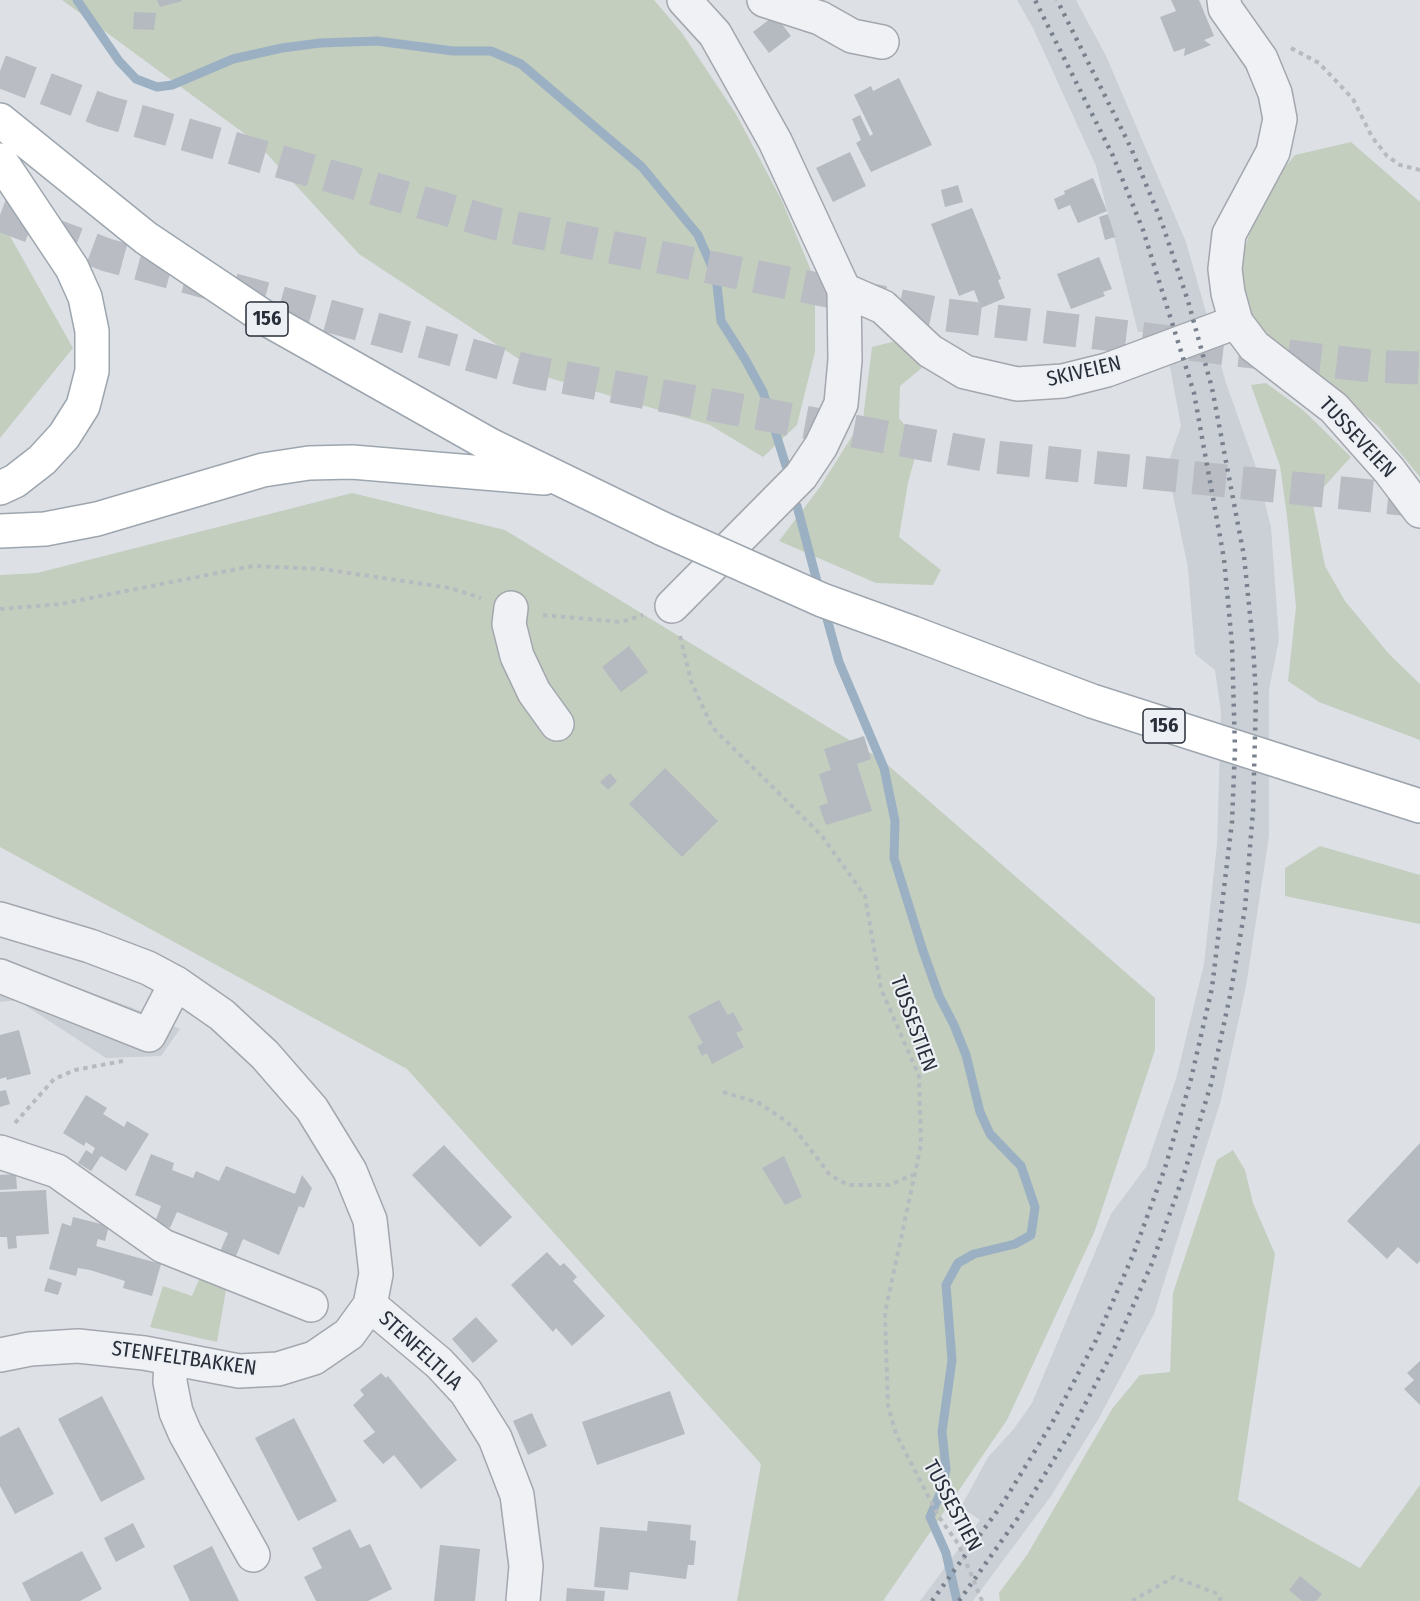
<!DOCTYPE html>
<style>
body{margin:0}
canvas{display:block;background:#dde0e5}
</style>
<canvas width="1420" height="1601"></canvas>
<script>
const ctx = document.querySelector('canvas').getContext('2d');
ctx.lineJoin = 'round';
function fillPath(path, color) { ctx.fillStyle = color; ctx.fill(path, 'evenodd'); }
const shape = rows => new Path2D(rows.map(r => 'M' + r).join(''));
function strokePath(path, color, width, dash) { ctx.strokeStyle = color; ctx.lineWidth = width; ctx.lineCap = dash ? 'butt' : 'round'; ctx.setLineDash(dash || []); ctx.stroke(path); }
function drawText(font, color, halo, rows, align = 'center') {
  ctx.font = font + ' "Fira Sans Condensed",sans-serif'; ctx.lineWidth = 4.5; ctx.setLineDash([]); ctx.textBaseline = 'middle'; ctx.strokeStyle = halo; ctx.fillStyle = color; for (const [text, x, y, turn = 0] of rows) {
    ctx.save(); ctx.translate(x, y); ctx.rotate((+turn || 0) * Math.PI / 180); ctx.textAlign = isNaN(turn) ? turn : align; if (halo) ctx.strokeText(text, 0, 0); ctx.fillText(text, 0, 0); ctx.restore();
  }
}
fillPath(shape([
 [1017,0,1076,0,1106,56,1186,242,1226,383,1256,467,1271,527,1279,639,1269,690,1269,836,1246,986,1221,1100,1154,1314,1099,1418,1051,1496,973,1601,920,1601,980,1520,961,1507,988,1457,1013,1430,1032,1403,1111,1214,1146,1167,1176,1079,1204,964,1217,844,1221,712,1215,670,1195,654,1188,568,1167,466,1181,426,1170,367,1158,332,1138,332,1096,166,1033,28],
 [0,959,133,1008,180,1029,161,1056,106,1058,17,1000,0,1002]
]), '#cbd0d6');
fillPath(shape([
 [62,0,654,0,682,33,736,114,782,201,815,280,815,352,797,425,763,457,710,425,546,377,359,254,256,142],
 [1351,142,1420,202,1420,477,1378,426,1313,371,1267,340,1239,299,1244,250,1264,192,1295,155],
 [0,223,6,229,73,348,0,438],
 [900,340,924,366,900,386,899,418,919,442,908,483,899,537,941,570,933,585,876,583,779,541,820,487,863,419,872,347],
 [1266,383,1303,410,1351,457,1312,500,1325,566,1345,601,1389,654,1420,684,1420,740,1319,702,1288,681,1296,607,1287,516,1280,466,1251,385],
 [352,493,505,530,882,760,1155,998,1155,1050,1094,1233,1007,1420,883,1601,737,1601,761,1464,407,1069,0,847,0,575,37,573],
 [1320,846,1420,875,1420,924,1285,896,1285,868],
 [1233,1150,1245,1170,1253,1203,1275,1254,1238,1500,1360,1568,1420,1485,1420,1601,1000,1601,999,1593,1027,1555,1112,1409,1140,1375,1170,1372,1173,1293,1217,1160],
 [206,1263,229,1273,217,1342,150,1327,163,1286,192,1296]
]), '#c3cebf');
strokePath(shape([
 [77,0,119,61,136,79,157,87,172,85,233,59,282,48,320,43,377,41,453,51,491,51,521,64,642,167,698,235,716,276,721,321,745,359,763,392,786,466],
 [797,506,819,589],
 [824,608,839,662,884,768,895,821,894,858,923,951,939,996,954,1025,966,1055,980,1112,990,1134,1021,1166,1035,1207,1031,1235,1015,1244,974,1254,958,1263,946,1285,952,1360,942,1432,946,1469,942,1489,930,1517,946,1553,957,1601]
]), '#9bb0c2', 9);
fillPath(shape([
 [157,0,182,0,182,1,160,7],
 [1171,0,1199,0,1214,36,1204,40,1211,45,1184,56,1185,48,1174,52,1160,17,1176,11],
 [134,12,156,13,154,30,133,29],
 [775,15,791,36,769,53,753,32],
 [899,78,932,145,871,172,856,143,861,140,852,119,860,115,870,136,873,134,854,95,871,86,873,91],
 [850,152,866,186,833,202,816,168],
 [1093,178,1107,211,1078,223,1070,205,1058,210,1054,199,1065,194,1064,191],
 [958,185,963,202,945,207,941,190],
 [972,208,1001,279,998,280,1005,298,981,308,974,290,959,296,931,224],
 [1108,214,1115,237,1105,240,1099,217],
 [1099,257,1112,289,1103,292,1105,296,1071,309,1057,274],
 [629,646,648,672,621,692,602,667],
 [864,736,871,759,857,764,872,811,826,825,819,806,828,803,819,774,831,770,824,749],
 [665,768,718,821,682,857,629,804],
 [610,773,617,781,608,790,600,782],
 [719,1000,728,1015,733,1012,743,1030,736,1033,744,1047,712,1064,707,1053,702,1056,697,1046,703,1043,688,1016],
 [19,1030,31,1074,7,1080,6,1077,0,1079,0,1035],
 [6,1090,10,1104,0,1107,0,1091],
 [86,1095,107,1108,103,1114,113,1120,124,1127,127,1121,149,1134,126,1171,101,1156,91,1171,78,1163,86,1150,92,1154,95,1148,86,1142,84,1146,63,1133],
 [1420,1143,1420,1261,1417,1264,1398,1247,1387,1259,1347,1221],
 [444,1145,512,1217,480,1247,412,1175],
 [151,1154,174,1163,172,1170,193,1178,196,1171,219,1181,226,1166,295,1194,302,1175,312,1188,304,1208,299,1206,279,1255,243,1239,234,1261,219,1254,228,1233,177,1212,170,1228,155,1222,161,1206,135,1195],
 [784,1156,802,1197,785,1205,762,1168],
 [16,1174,17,1189,0,1190,0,1175],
 [46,1190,49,1234,16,1236,17,1248,8,1249,7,1237,0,1237,0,1192],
 [73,1217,109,1226,105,1241,98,1239,96,1246,161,1264,152,1296,123,1288,125,1281,90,1270,78,1268,76,1276,49,1269,62,1223,71,1226],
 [547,1252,560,1266,564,1263,577,1277,573,1281,605,1316,572,1346,556,1328,553,1332,511,1285],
 [48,1278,62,1283,58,1295,44,1291],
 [476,1317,498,1341,473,1363,452,1339],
 [1420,1361,1420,1405,1404,1389,1414,1380,1407,1373],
 [381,1373,386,1378,388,1376,457,1460,421,1489,394,1455,383,1464,363,1441,375,1432,353,1405,364,1395,360,1390],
 [670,1391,685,1434,597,1465,582,1422],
 [102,1396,145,1479,101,1502,58,1419],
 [532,1413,547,1446,528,1455,513,1421],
 [294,1418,337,1501,298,1521,255,1438],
 [19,1427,54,1494,15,1514,0,1486,0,1437],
 [648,1521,691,1525,690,1540,696,1541,694,1565,688,1565,686,1579,630,1572,628,1590,594,1587,600,1527,647,1531],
 [133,1523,145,1547,116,1562,104,1538],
 [350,1529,360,1548,370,1544,392,1589,368,1601,316,1601,304,1577,322,1568,312,1548],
 [440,1545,480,1549,475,1601,434,1601],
 [212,1546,239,1601,190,1601,173,1566],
 [82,1551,102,1589,80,1601,31,1601,22,1583],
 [1300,1576,1322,1594,1316,1601,1302,1601,1289,1590],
 [567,1588,605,1591,604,1601,566,1601]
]), '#b5bac1');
strokePath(shape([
 [0,71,104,111,497,224,946,315,1370,366,1420,368],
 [0,215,107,255,529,371,994,457,1420,501]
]), '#b9bdc3', 33, [33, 16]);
const minor = shape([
 [764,0,820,18,852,36,882,42],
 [1224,0,1225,8,1261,59,1275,93,1280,119,1273,152,1229,234,1225,269,1228,293,1236,322,1254,346,1334,408,1389,470,1420,511],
 [844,290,883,307,930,351,965,372,1017,384,1063,381,1107,370,1236,322],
 [672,606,801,476,821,446,841,404,845,360,844,290,775,141,715,34,684,0],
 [511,608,509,624,517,656,534,692,557,724],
 [0,919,90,946,148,968,176,983,222,1015,265,1055,312,1109,350,1171,370,1220,376,1274,370,1305,349,1334,314,1358,278,1369,239,1371,144,1353,78,1346,30,1349,0,1355],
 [0,976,149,1035,176,983],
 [0,1152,57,1171,163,1246,311,1305],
 [370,1305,439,1363,466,1392,495,1438,517,1495,526,1566,523,1601],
 [171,1359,170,1382,176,1412,185,1433,253,1555]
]);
const major = shape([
 [0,120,146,238,270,321,490,445,663,529],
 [0,160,72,268,85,297,92,331,92,371,83,406,64,436,42,460,15,481,0,488],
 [0,531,45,529,97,519,263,470,309,463,352,462,544,478],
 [913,633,1092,701,1420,806]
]);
strokePath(minor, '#a3a7ae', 36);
strokePath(major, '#9da6af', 36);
strokePath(shape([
 [1291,48,1319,63,1353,99,1372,137,1387,156,1400,165,1420,170],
 [0,609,60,604,253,566,322,569,450,588,481,598],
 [543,615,621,622,643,615],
 [680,636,691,681,712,727,822,836,865,896,881,989,919,1076,921,1145,885,1313,888,1406,896,1434,939,1517,959,1545,982,1601],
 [723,1092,759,1103,783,1119,794,1128,830,1175,848,1185,889,1185,913,1175],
 [15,1123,54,1079,75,1070,123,1061],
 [1132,1601,1174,1577,1218,1594,1221,1601]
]), '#b7bbc0', 4, [4.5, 4.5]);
strokePath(minor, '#eff1f4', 33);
strokePath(major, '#fff', 33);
strokePath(shape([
 [932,1601,1003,1503,1052,1423,1096,1340,1133,1255,1165,1168,1191,1079,1212,988,1232,822,1235,749,1232,644,1224,559,1194,393,1143,230,1113,156,1035,0],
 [959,1601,1020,1515,1070,1433,1114,1349,1152,1263,1184,1174,1211,1084,1231,991,1245,908,1253,811,1256,697,1253,644,1244,556,1212,388,1188,301,1162,223,1131,148,1057,0]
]), '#78818d', 4.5, [3, 6]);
const majorBridge = shape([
 [663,529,822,600,913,633]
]);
strokePath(majorBridge, '#9da6af', 36, []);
strokePath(majorBridge, '#fff', 33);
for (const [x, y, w] of [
 [267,319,42],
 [1164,726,42]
]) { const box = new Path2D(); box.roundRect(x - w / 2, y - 17, w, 34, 4.5); ctx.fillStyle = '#eceff3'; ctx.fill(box); strokePath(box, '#282f3a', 1.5); }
drawText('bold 20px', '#282f3a', null, [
 ["156",267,319],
 ["156",1164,726]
]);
drawText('21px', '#282f3a', '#eceff3', [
 ["SKIVEIEN",1084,372,-13],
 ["TUSSEVEIEN",1357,438,47],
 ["TUSSESTIEN",913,1024,70],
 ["STENFELTLIA",420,1351,43],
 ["STENFELTBAKKEN",184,1359,8],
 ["TUSSESTIEN",952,1506,62]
]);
</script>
